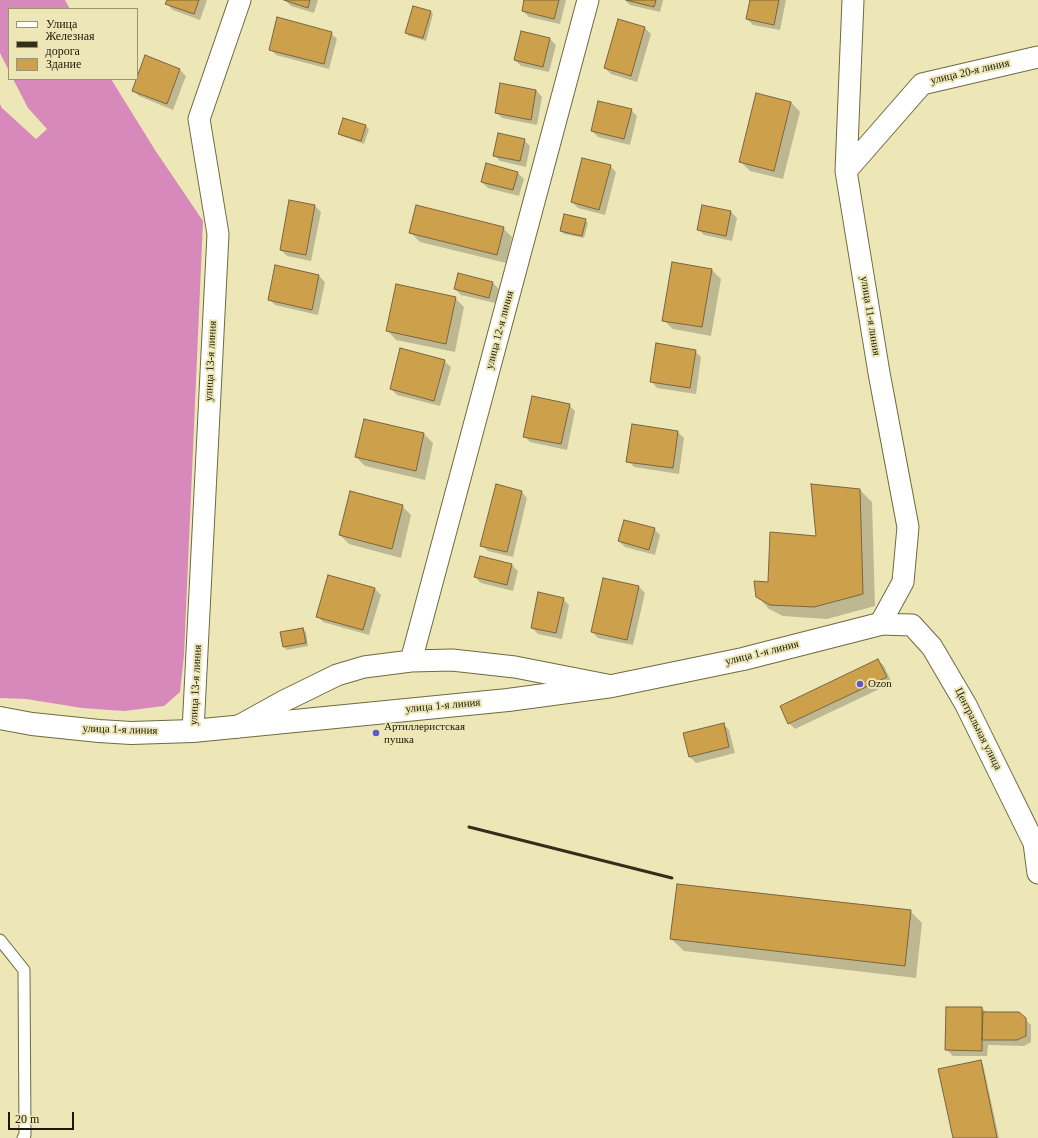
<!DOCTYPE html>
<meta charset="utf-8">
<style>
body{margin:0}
#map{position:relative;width:1038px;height:1138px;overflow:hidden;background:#ede7b7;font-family:"Times New Roman",serif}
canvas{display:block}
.legend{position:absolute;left:8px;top:8px;width:130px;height:72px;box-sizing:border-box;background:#ede7b7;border:1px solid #999571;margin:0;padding:5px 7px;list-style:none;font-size:12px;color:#1b1907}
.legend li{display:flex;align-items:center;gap:8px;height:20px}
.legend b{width:20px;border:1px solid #999571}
.scale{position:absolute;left:8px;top:1112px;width:66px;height:18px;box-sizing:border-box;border:2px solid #1b1907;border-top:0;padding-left:5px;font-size:12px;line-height:14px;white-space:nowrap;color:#1b1907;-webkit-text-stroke:3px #ede7b7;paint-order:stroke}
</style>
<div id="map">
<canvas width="1038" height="1138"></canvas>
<ul class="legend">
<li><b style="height:5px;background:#fff"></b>Улица</li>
<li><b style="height:5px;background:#312e19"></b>Железная дорога</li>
<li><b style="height:11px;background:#cda14c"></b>Здание</li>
</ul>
<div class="scale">20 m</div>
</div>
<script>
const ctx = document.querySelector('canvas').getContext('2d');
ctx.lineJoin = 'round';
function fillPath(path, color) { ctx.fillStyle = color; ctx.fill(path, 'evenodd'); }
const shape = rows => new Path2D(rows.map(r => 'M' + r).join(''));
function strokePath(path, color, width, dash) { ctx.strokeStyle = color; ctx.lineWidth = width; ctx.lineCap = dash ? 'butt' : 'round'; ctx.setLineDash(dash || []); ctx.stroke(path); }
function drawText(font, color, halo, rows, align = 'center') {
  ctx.font = font + ' "Times New Roman",serif'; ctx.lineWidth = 4; ctx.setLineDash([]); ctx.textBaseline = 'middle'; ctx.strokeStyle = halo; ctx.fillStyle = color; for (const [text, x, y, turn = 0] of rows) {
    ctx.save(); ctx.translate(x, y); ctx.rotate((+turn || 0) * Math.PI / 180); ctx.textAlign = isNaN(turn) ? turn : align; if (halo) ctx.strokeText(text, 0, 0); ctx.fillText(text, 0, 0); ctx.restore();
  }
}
fillPath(shape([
 [0,0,65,0,70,9,9,9,9,71,0,53],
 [13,79,111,79,155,150,203,221,184,655,180,692,164,706,124,711,82,708,26,699,0,698,0,104,2,108,36,139,47,129,28,108]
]), '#d889bb');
fillPath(shape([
 [168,0,207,0,200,20,173,10,167,4],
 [285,0,318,0,314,13,291,6],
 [525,0,566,0,560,24,529,17,523,11],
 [625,0,663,0,660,12,630,5],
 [751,0,786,0,780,30,753,25,747,19],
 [431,12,433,14,426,41,409,36,406,33],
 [645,28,651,34,637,82,611,74,605,68],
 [331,33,337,39,329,69,276,55,270,49],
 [550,39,556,45,549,72,521,66,515,60],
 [146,57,180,70,186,76,173,110,139,96,133,90],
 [536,90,542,97,537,125,502,118,496,112],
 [791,102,800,112,783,179,750,171,740,161],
 [631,110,637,116,630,145,598,137,592,131],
 [344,119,366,126,369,129,364,144,342,136,339,134],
 [524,140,530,146,526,167,500,161,494,155],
 [610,166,616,172,605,215,578,208,572,202],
 [518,173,524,179,519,196,488,188,482,182],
 [290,201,315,206,321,212,311,261,287,256,281,250],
 [731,212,737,218,732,241,704,235,698,229],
 [585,220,588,223,584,238,564,234,561,231],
 [503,228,512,237,506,263,420,242,410,232],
 [276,267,319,276,325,282,318,315,275,305,269,299],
 [712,270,721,279,711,336,673,329,663,320],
 [493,283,499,289,495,303,461,295,455,289],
 [455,298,464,307,455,352,396,340,387,330],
 [695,351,701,357,696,394,657,388,651,381],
 [444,361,451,367,440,406,397,395,391,389],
 [569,405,575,411,567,450,530,442,524,436],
 [365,420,424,434,433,443,425,480,365,466,356,457],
 [633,426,678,432,684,438,679,474,634,467,628,461],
 [860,490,872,502,875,606,827,619,783,616,769,609,757,596,817,537],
 [521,491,527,498,513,557,488,551,481,545],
 [402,506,411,515,401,558,349,544,340,535],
 [654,529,660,535,655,555,625,547,619,541],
 [480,557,512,565,518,571,513,591,481,583,475,577],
 [639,587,645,593,633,645,598,638,592,632],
 [375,589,381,595,369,635,323,622,317,616],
 [563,599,569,605,562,639,538,634,532,628],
 [303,629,306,632,308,646,287,650,284,647,281,633],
 [878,660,884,666,892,683,795,729,789,723],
 [723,724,729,730,735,753,696,763,690,757],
 [910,911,922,923,916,978,684,951,671,939],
 [982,1008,987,1013,1025,1019,1031,1025,1031,1042,1024,1046,988,1045,987,1056,953,1056,946,1049],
 [980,1061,983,1064,999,1138,954,1138]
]), '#0003');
const building = shape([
 [167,0,199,0,194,14,165,4,167,0],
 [284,0,310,0,308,8,284,0],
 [524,0,559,0,554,19,522,11,524,0],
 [626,0,656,0,654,7,626,0],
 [750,0,779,0,774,25,746,19,750,0],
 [413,6,431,11,423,38,405,33,413,6],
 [277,17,332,32,324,64,269,50,277,17],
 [618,19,645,27,631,76,604,68,618,19],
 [521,31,550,38,543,67,514,60,521,31],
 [145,55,180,69,167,104,132,91,145,55],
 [500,83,536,90,531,120,495,113,500,83],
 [756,93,791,102,774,171,739,162,756,93],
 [598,101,632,109,624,139,591,131,598,101],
 [343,118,366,125,361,141,338,134,343,118],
 [498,133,525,139,520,161,493,156,498,133],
 [582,158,611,165,599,210,571,202,582,158],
 [486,163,518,172,513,190,481,182,486,163],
 [289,200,315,205,306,255,280,250,289,200],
 [416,205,504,227,497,255,409,233,416,205],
 [702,205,731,211,726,236,697,230,702,205],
 [564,214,586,219,582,236,560,231,564,214],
 [672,262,712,269,702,327,662,321,672,262],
 [275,265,319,275,312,310,268,300,275,265],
 [458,273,493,282,489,298,454,289,458,273],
 [396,284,456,297,446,344,386,331,396,284],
 [656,343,696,350,690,388,650,382,656,343],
 [400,348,445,360,434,401,390,389,400,348],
 [532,396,570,404,561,444,523,437,532,396],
 [364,419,424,433,416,471,355,457,364,419],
 [632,424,678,431,673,468,626,462,632,424],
 [496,484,522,491,507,552,480,546,496,484],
 [811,484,860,489,863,594,814,607,770,605,756,597,754,581,768,582,770,532,816,536,811,484],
 [350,491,403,505,392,549,339,535,350,491],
 [624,520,655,528,649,550,618,541,624,520],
 [480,556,512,564,507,585,474,577,480,556],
 [328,575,375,588,363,630,316,617,328,575],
 [603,578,639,586,627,640,591,632,603,578],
 [538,592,564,598,556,633,531,628,538,592],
 [303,628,306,643,283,647,280,632,303,628],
 [878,659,887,677,788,724,780,706,878,659],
 [724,723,729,747,689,757,683,733,724,723],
 [677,884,911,910,905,966,670,939,677,884],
 [946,1007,982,1007,982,1051,945,1050,946,1007],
 [983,1012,1019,1012,1026,1018,1026,1036,1017,1040,982,1040,983,1012],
 [981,1060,997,1138,953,1138,938,1069,981,1060]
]);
fillPath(building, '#cda14c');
strokePath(building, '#7a643d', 1);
const lane = shape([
 [0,940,24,970,25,1135,23,1138]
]);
const street = shape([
 [853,0,846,171,879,373,908,527,903,582,880,624,912,625,932,647,966,705,1034,843,1038,873],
 [846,171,922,84,1038,57],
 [411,661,588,0],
 [237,727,284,701,337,675,364,667,411,661,452,660,515,667,607,685],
 [193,731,218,234,199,119,240,0]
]);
const secondary = shape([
 [0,718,32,724,99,731,131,733,193,731,508,700,612,686,743,659,880,624]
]);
strokePath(lane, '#6f6a3e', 13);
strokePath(street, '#6f6a3e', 23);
strokePath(secondary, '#6f6a3e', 24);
strokePath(lane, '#fff', 11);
strokePath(street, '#fff', 21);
strokePath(secondary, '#fff', 22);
strokePath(shape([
 [469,827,672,878]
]), '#312e19', 3);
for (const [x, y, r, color] of [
 [860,684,4,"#5f56cf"],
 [376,733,4,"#5f56cf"]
]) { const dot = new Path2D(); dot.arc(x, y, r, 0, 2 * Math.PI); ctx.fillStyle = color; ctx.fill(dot); strokePath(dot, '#ede7b7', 1.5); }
drawText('11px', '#1b1907', '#ede7b7', [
 ["улица 20-я линия",970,72,-13],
 ["улица 11-я линия",870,316,81],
 ["улица 12-я линия",500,330,-75],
 ["улица 13-я линия",211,361,-87],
 ["улица 1-я линия",762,653,-14],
 ["улица 13-я линия",196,685,-87],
 ["улица 1-я линия",443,706,-5],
 ["Центральная улица",978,729,63],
 ["улица 1-я линия",120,730,2]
]);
drawText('11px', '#1b1907', '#ede7b7', [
 ["Ozon",868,684],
 ["Артиллеристская",384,727],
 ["пушка",384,740]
], 'left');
</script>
